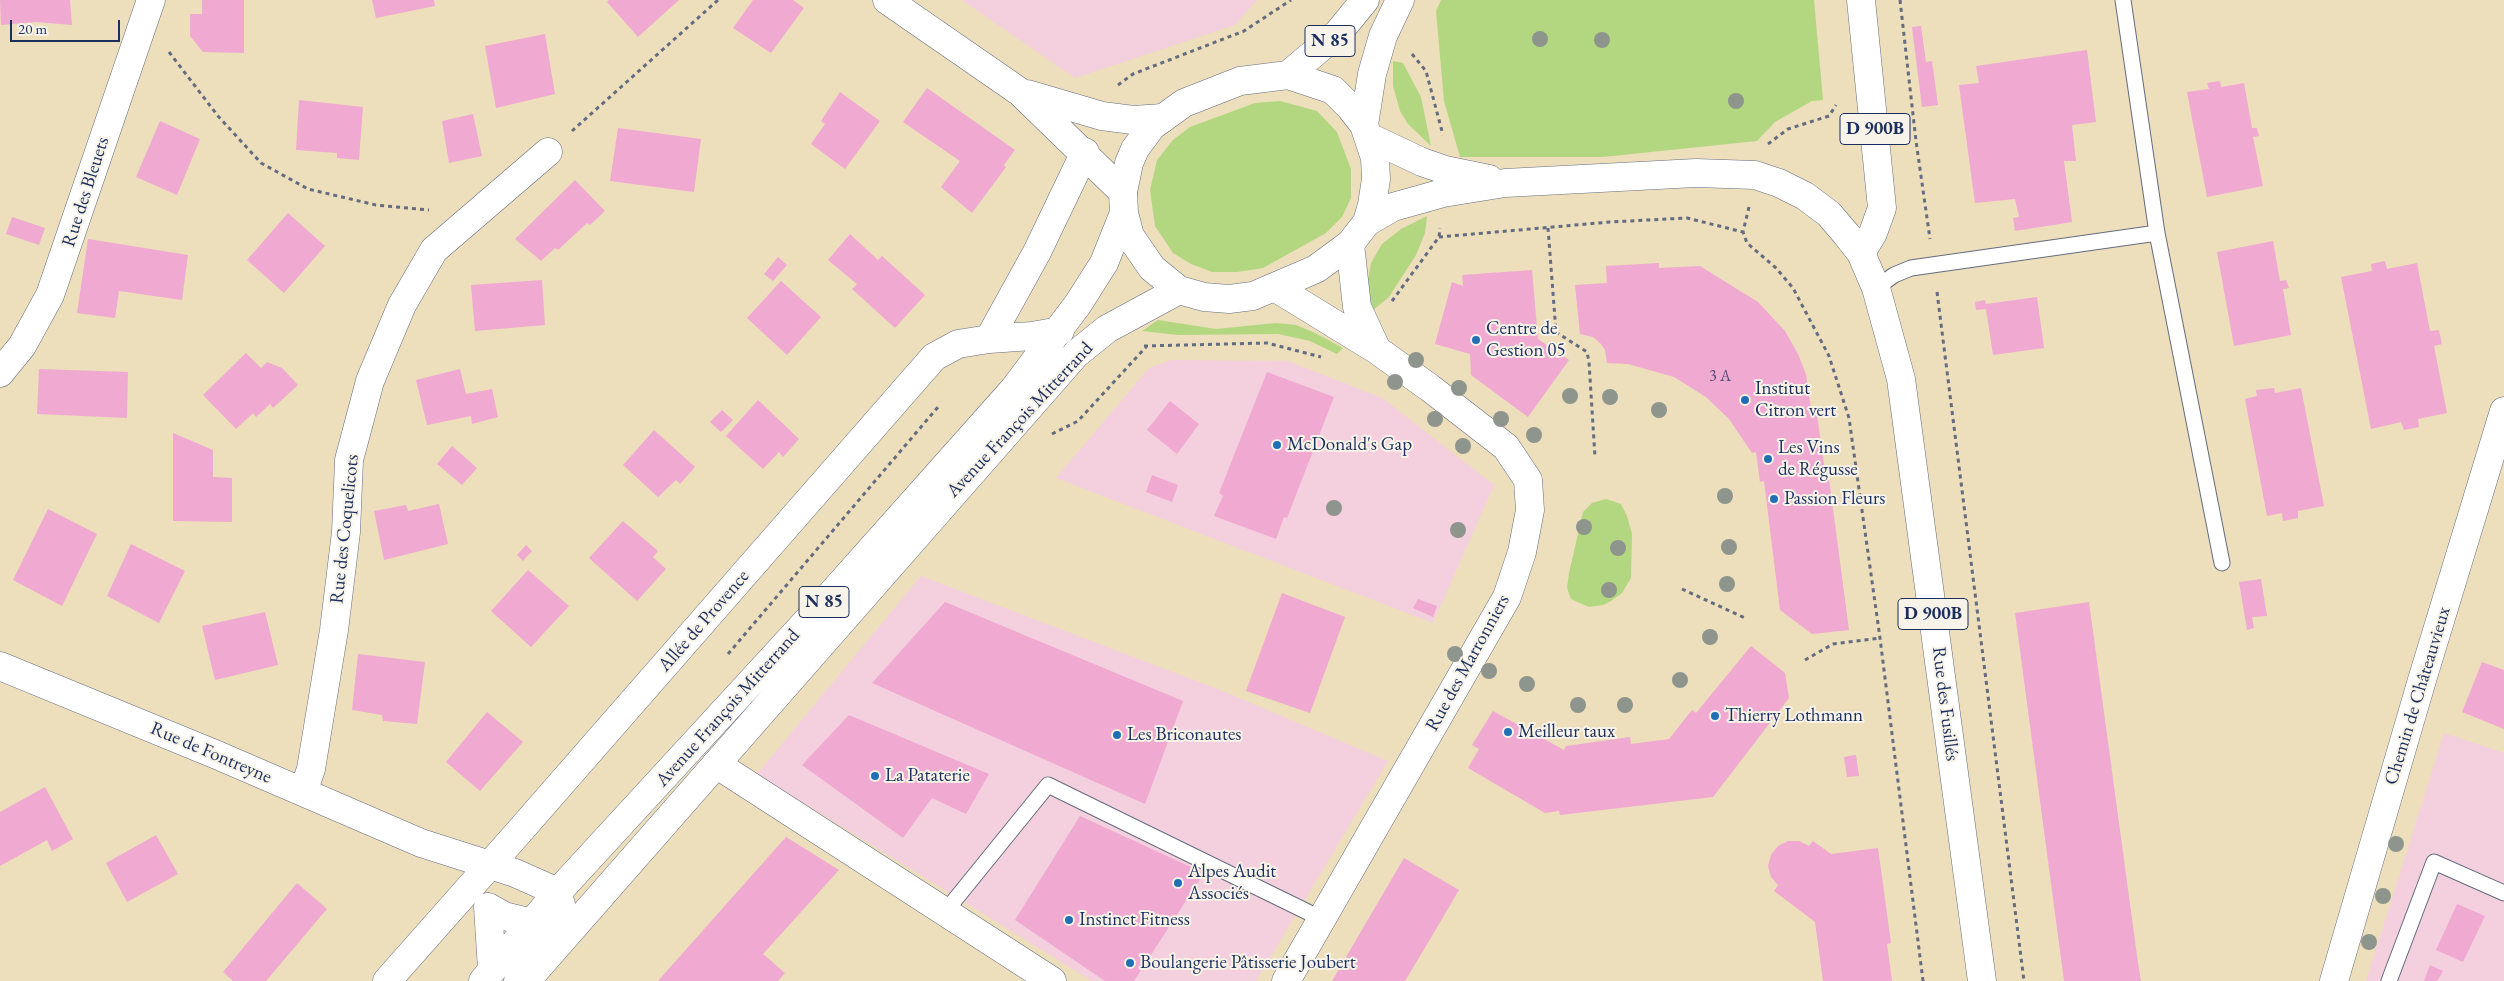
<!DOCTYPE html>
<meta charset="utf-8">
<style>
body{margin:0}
#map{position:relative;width:2504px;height:981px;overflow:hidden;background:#eddebc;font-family:"EB Garamond",serif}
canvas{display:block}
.scale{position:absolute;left:10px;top:20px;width:110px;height:22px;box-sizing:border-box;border:2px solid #1b2f5e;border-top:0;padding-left:6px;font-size:15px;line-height:18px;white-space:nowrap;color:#1b2f5e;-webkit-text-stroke:4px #f7f3e8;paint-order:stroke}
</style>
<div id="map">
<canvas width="2504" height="981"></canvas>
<div class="scale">20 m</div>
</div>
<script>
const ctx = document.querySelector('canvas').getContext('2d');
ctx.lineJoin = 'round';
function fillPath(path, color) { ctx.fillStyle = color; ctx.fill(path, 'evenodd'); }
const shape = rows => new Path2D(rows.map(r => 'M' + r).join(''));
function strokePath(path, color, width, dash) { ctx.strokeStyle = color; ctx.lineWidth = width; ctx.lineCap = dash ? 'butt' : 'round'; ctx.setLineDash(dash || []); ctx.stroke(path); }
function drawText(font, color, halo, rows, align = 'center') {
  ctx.font = font + ' "EB Garamond",serif'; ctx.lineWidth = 4; ctx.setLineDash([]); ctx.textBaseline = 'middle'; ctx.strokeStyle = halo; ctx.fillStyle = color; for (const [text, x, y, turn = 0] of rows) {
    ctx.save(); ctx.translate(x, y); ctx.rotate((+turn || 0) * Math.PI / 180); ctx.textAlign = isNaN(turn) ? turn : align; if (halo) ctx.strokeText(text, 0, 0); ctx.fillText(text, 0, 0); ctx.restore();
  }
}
fillPath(shape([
 [962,0,1257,0,1235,25,1075,78],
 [1171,360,1288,361,1382,398,1494,485,1433,623,1056,478,1149,368],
 [921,576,1220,690,1388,761,1256,981,1092,981,757,774],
 [2444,733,2504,753,2504,981,2366,981]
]), '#f4cfde');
fillPath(shape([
 [1441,0,1814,0,1823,100,1812,101,1775,122,1757,141,1603,157,1460,157,1444,101,1436,11],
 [1393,61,1403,63,1421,97,1431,146,1408,124,1400,111,1393,86],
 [1280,101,1317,111,1337,132,1351,169,1351,198,1342,217,1326,233,1263,268,1237,272,1212,272,1191,264,1173,253,1155,226,1150,190,1157,160,1173,140,1190,127,1255,103],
 [1427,216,1425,233,1416,255,1389,297,1372,311,1367,285,1371,263,1382,244,1401,229],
 [1158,320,1216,329,1276,323,1296,325,1313,332,1343,348,1337,354,1310,341,1278,334,1178,335,1142,331],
 [1606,499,1621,504,1627,516,1632,534,1631,578,1622,593,1611,601,1603,605,1589,607,1571,599,1567,588,1569,573,1583,512,1592,503]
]), '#b3d781');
fillPath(shape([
 [0,0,70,0,72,25,36,22,1,25],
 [202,0,244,0,244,53,203,52,190,36,190,14,202,14],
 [372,0,434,0,435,6,376,18],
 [609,0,679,0,638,37,607,2],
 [753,0,793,0,804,8,771,53,733,28],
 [1921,26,1926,62,1932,61,1938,105,1922,107,1912,27],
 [545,34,555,94,496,108,485,46],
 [2087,50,2096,122,2072,125,2076,161,2064,161,2072,222,2015,231,2013,218,2019,217,2015,199,1975,203,1959,85,1979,83,1976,66],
 [2220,81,2221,87,2244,83,2252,128,2257,128,2259,136,2253,137,2263,186,2207,197,2187,92,2209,89,2207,83],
 [927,88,1015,150,1004,165,1006,167,972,213,941,187,960,161,903,122],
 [840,92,880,121,845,169,811,144,825,124,821,121],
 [299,100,363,107,359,160,337,158,337,153,296,150],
 [473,114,482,156,449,163,442,121],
 [160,121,200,139,177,195,136,177],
 [618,128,701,139,694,192,610,181],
 [575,180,605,211,590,225,587,223,558,250,555,248,541,261,515,239],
 [288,213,325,246,284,293,247,260],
 [12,217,45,228,39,245,6,234],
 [850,234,878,260,882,256,925,295,895,328,852,289,857,284,828,260],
 [88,239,188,255,182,300,119,291,115,318,77,313],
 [2273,241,2280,281,2286,280,2289,288,2283,289,2291,335,2234,346,2217,252],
 [778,257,787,265,773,281,764,274],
 [2385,261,2387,269,2417,263,2430,331,2439,330,2442,344,2434,346,2447,413,2418,419,2419,427,2404,430,2401,422,2371,429,2341,277,2372,271,2371,264],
 [1659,263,1659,268,1700,266,1758,302,1785,331,1798,354,1806,374,1811,409,1816,408,1825,471,1828,471,1849,630,1812,634,1780,610,1764,481,1760,482,1756,452,1752,453,1729,419,1706,397,1674,377,1628,364,1607,363,1605,350,1601,344,1593,337,1580,334,1575,285,1607,283,1606,266],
 [1532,270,1538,339,1569,360,1528,417,1471,375,1470,354,1435,344,1452,282,1463,286,1462,275],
 [542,280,545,325,475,331,471,285],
 [781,281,821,317,787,355,747,318],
 [2037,297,2044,348,1993,355,1986,309,1976,310,1975,302,1985,300,1986,304],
 [246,353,261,368,267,362,282,368,298,385,273,408,270,404,256,417,253,413,236,429,203,395],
 [39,369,128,372,127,418,37,414],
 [460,369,466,394,492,389,498,417,472,424,471,416,427,425,416,380],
 [1267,372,1334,397,1287,518,1284,517,1276,539,1214,516,1223,496,1219,493],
 [2274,388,2275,393,2301,388,2324,506,2298,511,2298,518,2283,521,2282,513,2267,516,2245,399,2257,396,2256,390],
 [758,400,799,439,783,457,779,452,763,469,726,436],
 [1170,401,1199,424,1177,454,1147,430],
 [722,410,733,420,721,432,710,422],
 [654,430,695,467,680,484,676,480,658,497,623,465],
 [173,433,213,450,213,477,232,478,232,522,173,521],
 [452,446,477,468,462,485,437,464],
 [1152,475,1178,485,1172,502,1146,492],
 [439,504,448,544,384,560,374,511,406,505,408,511],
 [48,509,97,534,62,606,13,580],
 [623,521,658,551,653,557,666,569,637,601,589,558],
 [131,544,185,571,159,623,107,596],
 [526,545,532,551,523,561,517,555],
 [528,570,569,606,531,647,491,611],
 [2261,579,2267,616,2252,617,2254,628,2247,630,2239,582],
 [1282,593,1345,617,1310,713,1246,691],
 [1418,599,1437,606,1433,617,1413,608],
 [945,602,1183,701,1145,804,872,683],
 [2089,602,2138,963,2141,981,2064,981,2015,613],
 [265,612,278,665,215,680,202,626],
 [1751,646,1785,673,1789,698,1713,797,1560,815,1559,811,1545,813,1468,768,1479,749,1472,745,1493,711,1564,750,1566,746,1630,737,1631,744,1669,739,1692,710,1696,713],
 [358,654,425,662,417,724,383,721,382,715,352,710],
 [2482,662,2504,670,2504,729,2462,712],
 [487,712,523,742,480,791,446,762],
 [849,715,989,774,966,814,932,798,903,838,802,765],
 [1856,755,1859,776,1847,777,1844,757],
 [45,787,73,839,52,851,47,840,0,866,0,812],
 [1080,816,1204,873,1134,981,1105,981,1015,920],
 [156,835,178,874,127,902,106,863],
 [786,837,839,870,763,954,785,973,778,981,658,981],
 [1788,841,1799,841,1809,846,1813,841,1831,854,1878,848,1891,943,1887,944,1892,981,1823,981,1815,922,1774,891,1778,885,1771,877,1768,866,1771,855,1778,846],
 [1404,858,1459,890,1432,936,1405,981,1332,981],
 [297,883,327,909,266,981,233,981,223,972],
 [2457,904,2485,916,2463,962,2436,950],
 [2430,965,2443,971,2437,981,2424,981]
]), '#f0a9d1');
const lane = shape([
 [2123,0,2157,233,2222,563],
 [1876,288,1894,275,1911,268,2157,233],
 [945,912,1048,785,1322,919],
 [2389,981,2434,862,2504,893]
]);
const street = shape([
 [989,339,1037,252,1085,152],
 [0,373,22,346,50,295,151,0],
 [0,666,217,755,421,843,515,873,551,889,561,904,559,919,529,954,518,981],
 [716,764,1052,981],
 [303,792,311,769,334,630,346,532,349,460,370,381,402,305,434,250,548,152],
 [387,981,518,833,934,357,958,344,989,339,1032,336,1060,331],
 [2334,981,2422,680,2504,411]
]);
const secondary = shape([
 [887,0,1020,92,1123,192],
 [1027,94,1102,116,1133,120,1163,118],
 [1350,244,1357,307,1377,350],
 [1276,288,1377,350,1430,388,1506,447,1528,480,1530,510,1522,552,1507,597,1286,981]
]);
const primary = shape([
 [1861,0,1882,208,1873,233,1861,253],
 [1288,75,1333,90,1350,107,1364,125,1375,158,1376,179,1372,205,1367,222,1350,244,1316,269,1253,296,1229,299,1204,297,1179,290,1152,268,1130,236,1124,213,1123,192,1129,163,1135,149,1152,126,1184,103,1240,81,1288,75],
 [1288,75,1338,33,1365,0],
 [1364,125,1372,74,1383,36,1400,0],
 [1369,137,1422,162,1445,170,1489,179],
 [1367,222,1393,207,1443,193,1505,183,1696,173,1755,175,1779,183,1805,196,1829,214,1846,234,1861,253,1876,288,1901,379,1982,981],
 [488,907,504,916,533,923,548,921],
 [488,907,492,969],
 [483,981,556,894,819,608,1014,389,1078,304,1104,263,1124,213],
 [526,981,1076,354,1107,329,1179,290]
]);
strokePath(lane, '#646c7f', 17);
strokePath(street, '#646c7f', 29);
strokePath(secondary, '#646c7f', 29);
strokePath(primary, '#646c7f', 29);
strokePath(shape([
 [1900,0,1916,141,1930,239],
 [169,52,218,116,261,163,308,189,376,205,429,210],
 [1412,54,1426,71,1443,135],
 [1118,85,1133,74,1244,31,1291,0],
 [572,131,718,0],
 [1768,144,1788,129,1829,116,1836,105],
 [1749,207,1743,232,1747,243,1776,268,1793,288,1829,356,1849,418,1880,638,1923,981],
 [1548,228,1556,332,1587,352,1589,362,1595,457],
 [1439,237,1610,222,1687,218,1743,232],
 [1937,292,2024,981],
 [1392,301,1439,237,1440,228],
 [1144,346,1267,343,1321,357],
 [1052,434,1078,421,1146,347],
 [1682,589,1745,618],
 [728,654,938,407],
 [1805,660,1833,644,1880,638]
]), '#646c7f', 3, [4, 4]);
strokePath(lane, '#fff', 15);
strokePath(street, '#fff', 28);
strokePath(secondary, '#fff', 28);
strokePath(primary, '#fff', 28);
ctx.fillStyle = '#8e958d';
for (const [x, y] of [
 [1540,39],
 [1602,40],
 [1736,101],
 [1416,360],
 [1395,382],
 [1459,388],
 [1570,396],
 [1610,397],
 [1659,410],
 [1435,419],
 [1501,419],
 [1534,435],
 [1463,446],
 [1725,496],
 [1334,508],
 [1584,527],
 [1458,530],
 [1729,547],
 [1618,548],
 [1727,584],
 [1609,590],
 [1710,637],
 [1455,654],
 [1489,671],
 [1680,680],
 [1527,684],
 [1578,705],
 [1625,705],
 [2396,844],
 [2383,896],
 [2369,942]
]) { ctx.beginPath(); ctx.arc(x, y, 8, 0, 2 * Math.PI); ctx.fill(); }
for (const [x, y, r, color] of [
 [1476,340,5,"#1f6fb2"],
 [1745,400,5,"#1f6fb2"],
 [1277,445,5,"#1f6fb2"],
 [1768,459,5,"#1f6fb2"],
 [1774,499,5,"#1f6fb2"],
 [1715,716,5,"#1f6fb2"],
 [1508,732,5,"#1f6fb2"],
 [1117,735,5,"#1f6fb2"],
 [875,776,5,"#1f6fb2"],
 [1178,883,5,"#1f6fb2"],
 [1069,920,5,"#1f6fb2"],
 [1130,963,5,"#1f6fb2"]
]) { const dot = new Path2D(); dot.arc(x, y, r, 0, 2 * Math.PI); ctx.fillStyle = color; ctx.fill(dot); strokePath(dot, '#f7f3e8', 2); }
drawText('16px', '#504e7b', null, [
 ["3 A",1720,377]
]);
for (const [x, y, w] of [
 [1330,41,50],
 [1875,129,70],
 [824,602,50],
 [1933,614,70]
]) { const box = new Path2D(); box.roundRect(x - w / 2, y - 15.5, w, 31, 4); ctx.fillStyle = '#f7f3e8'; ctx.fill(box); strokePath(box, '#1b2f5e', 1); }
drawText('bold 18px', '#1b2f5e', null, [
 ["N 85",1330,41],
 ["D 900B",1875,129],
 ["N 85",824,602],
 ["D 900B",1933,614]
]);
drawText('19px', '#1b2f5e', '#f7f3e8', [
 ["Rue des Bleuets",86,192,-72],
 ["Avenue François Mitterrand",1020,420,-47],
 ["Rue des Coquelicots",345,529,-84],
 ["Allée de Provence",704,621,-49],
 ["Rue des Marronniers",1468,663,-61],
 ["Chemin de Châteauvieux",2418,696,-73],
 ["Rue des Fusillés",1945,704,83],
 ["Avenue François Mitterrand",728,708,-48],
 ["Rue de Fontreyne",211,753,23]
]);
drawText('19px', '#1b2f5e', '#f7f3e8', [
 ["Centre de",1486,329],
 ["Gestion 05",1486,351],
 ["Institut",1755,389],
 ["Citron vert",1755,411],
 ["McDonald's Gap",1287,445],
 ["Les Vins",1778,448],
 ["de Régusse",1778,470],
 ["Passion Fleurs",1784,499],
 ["Thierry Lothmann",1725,716],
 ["Meilleur taux",1518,732],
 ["Les Briconautes",1127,735],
 ["La Pataterie",885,776],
 ["Alpes Audit",1188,872],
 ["Associés",1188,894],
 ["Instinct Fitness",1079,920],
 ["Boulangerie Pâtisserie Joubert",1140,963]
], 'left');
</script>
